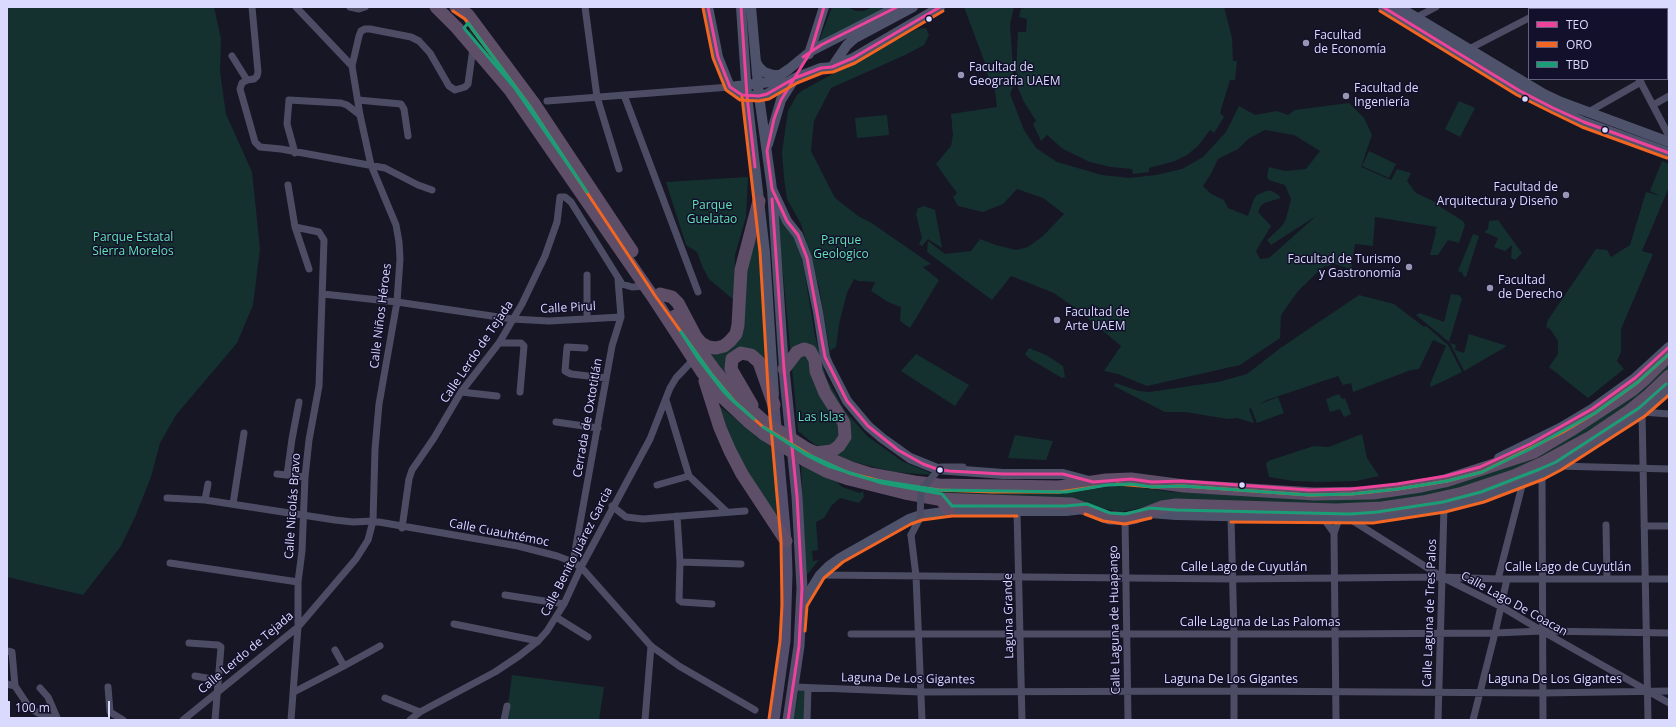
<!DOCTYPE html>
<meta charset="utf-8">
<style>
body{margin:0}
#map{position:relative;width:1676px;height:727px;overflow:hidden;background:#171625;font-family:"Open Sans",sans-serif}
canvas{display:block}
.frame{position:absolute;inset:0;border:8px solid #dadaff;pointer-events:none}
.legend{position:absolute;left:1528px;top:8px;width:140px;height:72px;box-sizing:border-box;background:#12102b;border:1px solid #626180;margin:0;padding:5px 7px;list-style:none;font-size:12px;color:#dadaff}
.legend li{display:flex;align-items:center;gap:8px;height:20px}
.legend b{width:20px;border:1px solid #626180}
.scale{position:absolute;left:8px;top:701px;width:102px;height:18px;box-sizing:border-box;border:2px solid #dadaff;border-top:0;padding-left:5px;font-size:12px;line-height:14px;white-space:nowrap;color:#dadaff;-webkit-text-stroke:3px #12102b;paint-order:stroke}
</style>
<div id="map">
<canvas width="1676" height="727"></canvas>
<div class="frame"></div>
<ul class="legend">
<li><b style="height:5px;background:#ee439a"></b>TEO</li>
<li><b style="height:5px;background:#f26522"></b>ORO</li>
<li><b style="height:5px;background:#1b9e77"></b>TBD</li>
</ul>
<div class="scale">100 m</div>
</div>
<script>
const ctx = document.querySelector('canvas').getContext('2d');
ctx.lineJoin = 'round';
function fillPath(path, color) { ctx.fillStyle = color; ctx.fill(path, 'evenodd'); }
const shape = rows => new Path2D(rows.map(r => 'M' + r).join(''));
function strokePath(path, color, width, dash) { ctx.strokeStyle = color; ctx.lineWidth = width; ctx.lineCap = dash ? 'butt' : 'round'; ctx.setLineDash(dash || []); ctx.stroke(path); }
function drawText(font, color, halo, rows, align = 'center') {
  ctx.font = font + ' "Open Sans",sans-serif'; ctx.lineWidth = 3; ctx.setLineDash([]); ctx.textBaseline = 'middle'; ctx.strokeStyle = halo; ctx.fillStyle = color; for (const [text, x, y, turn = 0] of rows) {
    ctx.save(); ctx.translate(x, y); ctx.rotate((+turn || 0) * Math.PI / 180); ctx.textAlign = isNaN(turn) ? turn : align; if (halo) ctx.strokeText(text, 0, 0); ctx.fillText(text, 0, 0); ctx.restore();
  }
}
fillPath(shape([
 [7,7,214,7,221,39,220,72,226,114,252,172,260,249,253,305,237,343,176,415,160,443,151,477,135,517,121,546,83,595,7,577],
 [832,7,847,7,856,11,864,11,872,7,890,7,818,44],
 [964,7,1014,7,1010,24,1014,85,1010,94,1024,130,1036,148,1057,162,1102,175,1121,177,1129,178,1156,175,1182,169,1203,157,1226,132,1239,106,1255,115,1277,111,1288,115,1295,110,1349,103,1364,118,1372,135,1361,167,1391,180,1397,169,1411,173,1407,181,1416,193,1437,203,1442,208,1463,221,1465,225,1459,243,1448,240,1438,255,1430,255,1436,232,1435,230,1437,227,1375,217,1373,246,1355,244,1351,269,1335,264,1323,267,1298,291,1281,315,1280,338,1240,365,1147,386,1118,374,1104,371,1121,346,1078,310,1054,293,1011,276,992,300,927,252,928,241,945,254,971,251,980,239,996,245,1016,250,1028,247,1043,236,1064,214,1043,198,1017,189,1003,204,983,212,958,206,953,197,957,193,936,164,951,146,953,135,951,114,997,107,995,91,989,82,985,63],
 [1265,130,1294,135,1320,151,1306,169,1285,171,1269,167,1267,177,1269,180,1285,185,1291,199,1286,219,1282,226,1267,240,1271,245,1316,216,1269,258,1260,259,1256,251,1271,226,1258,212,1260,207,1264,203,1281,198,1277,194,1272,191,1266,191,1257,195,1254,199,1248,216,1228,208,1224,200,1211,194,1203,186,1212,172,1218,159,1238,149,1248,139],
 [1024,7,1224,7,1232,38,1233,61,1237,61,1235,80,1230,80,1220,113,1224,117,1214,133,1210,130,1198,146,1187,155,1175,161,1149,168,1149,172,1133,174,1132,169,1111,167,1090,162,1063,149,1047,135,1041,141,1033,124,1036,121,1024,102,1018,88,1016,71,1018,32,1026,32,1027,19,1019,17,1021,8,1023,9],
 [474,27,556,144,675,322,734,401,756,420,795,446,841,468,882,481,929,488,1068,492,1122,485,1172,492,1290,497,1344,498,1402,495,1456,482,1502,468,1558,444,1618,406,1669,362,1669,372,1657,384,1623,410,1578,441,1549,456,1499,478,1470,488,1437,496,1402,502,1341,505,1168,503,1120,512,1070,501,941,496,889,488,837,471,809,459,773,436,747,417,730,400,667,314,533,118,471,36,469,30],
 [926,28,929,35,924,45,905,55,831,88,814,121,811,151,835,198,858,216,870,222,931,264,923,267,939,280,910,328,900,321,901,307,888,302,871,291,875,282,858,281,854,279,847,293,839,324,836,347,830,351,819,287,801,224,787,199,784,178,782,152,788,111,797,95,803,90,917,29],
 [1459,101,1475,108,1460,137,1445,129],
 [887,115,889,135,857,138,855,118],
 [1369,151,1396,164,1389,178,1362,166],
 [1662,161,1669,164,1669,187,1642,251,1653,254,1621,329,1621,352,1617,361,1624,369,1588,398,1549,367,1558,354,1558,341,1550,329,1546,327,1548,320,1596,249,1607,250,1611,257,1630,245,1646,192,1661,196,1650,191],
 [748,177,746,217,735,255,734,300,709,279,703,268,697,252,686,245,666,182],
 [924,206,935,210,942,248,928,239,922,246,919,244,922,238,916,214,918,208],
 [777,210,798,244,804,269,815,336,826,377,845,411,867,436,902,461,935,475,894,472,850,461,814,444,798,431],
 [1498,220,1522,253,1515,260,1511,258,1512,245,1505,251,1494,247,1498,238,1484,232,1488,229,1489,221],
 [757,223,767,374,762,361,731,355,743,396,706,349,729,348,745,267],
 [1473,234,1479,236,1466,277,1463,276,1463,273,1458,271],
 [1451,294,1459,295,1462,299,1449,342,1416,315,1420,313,1444,322],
 [1359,295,1394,304,1424,327,1426,326,1448,345,1462,372,1431,387,1430,384,1446,346,1433,340,1419,369,1411,370,1353,392,1351,383,1343,385,1338,376,1267,400,1258,405,1278,397,1284,413,1257,423,1251,408,1249,409,1254,423,1237,418,1228,419,1185,412,1165,412,1114,386,1115,383,1139,391,1149,392,1218,382,1247,374,1279,349],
 [1469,334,1507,346,1464,371,1450,343,1456,345,1455,350,1464,353],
 [1029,348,1046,355,1063,366,1065,377,1062,378,1030,359,1025,354],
 [916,354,969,385,955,406,901,371],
 [1339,394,1342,399,1345,398,1351,414,1344,417,1340,409,1330,412,1326,399],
 [717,404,771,447,779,519,757,490,736,453],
 [1362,434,1367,458,1379,476,1356,481,1322,482,1293,481,1269,477,1266,464,1268,461,1314,446,1329,447],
 [1015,435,1053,441,1046,460,1008,458],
 [801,463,837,482,842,487,860,493,863,491,864,497,859,503,840,498,832,505,824,518,816,522,818,550,812,551,813,561,819,560,806,576],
 [512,675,604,687,599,720,506,720],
 [799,690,805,691,804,720,793,720]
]), '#14312f');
strokePath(shape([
 [252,7,258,72,257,76,254,79,247,80,242,83,240,89,255,142,260,147,281,149,385,168,418,185,432,190],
 [296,7,352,66],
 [350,7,359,9,365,7],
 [585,7,597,97,619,169],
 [1533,7,1534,9],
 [1605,9,1609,7],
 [1417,17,1436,7],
 [1667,37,1669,36],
 [1469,49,1529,18],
 [232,56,247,80],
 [1639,79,1669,136],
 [624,95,698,292],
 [358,100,401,104,404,109,408,136],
 [547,101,730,87],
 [1653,105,1669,96],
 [1592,110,1641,82],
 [295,153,287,124,289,100,341,103,347,105,360,115],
 [288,185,295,227,309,269],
 [323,294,397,302,512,319,549,321,621,317],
 [587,318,587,275],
 [499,343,521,343,524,346,520,392],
 [585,348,567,347,565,371,571,374,606,378],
 [461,392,497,396],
 [666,400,689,476,727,512],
 [556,422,598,428],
 [1558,466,1669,469],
 [277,474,305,477],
 [1542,474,1543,720],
 [287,475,292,439,299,402],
 [657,485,689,476],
 [167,498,205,500,335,520,353,522,373,521,518,546,557,556,573,562,581,567,651,646,679,666,755,710],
 [205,500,208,484],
 [233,504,244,433],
 [612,506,626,517,643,519,745,511],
 [1017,511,1022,720],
 [677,516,680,562,679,600,682,602,712,604],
 [1231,517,1234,634,1234,720],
 [1125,519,1128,720],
 [1324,519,1334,533],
 [1350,519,1442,577,1502,607,1542,631,1669,703],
 [1606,525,1607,579],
 [1644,526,1669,526],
 [402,528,409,479,412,470,434,438,461,392,499,343,522,304,545,256,557,222,560,197,565,197,571,202,622,284,632,287,645,286],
 [911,535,916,576,922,720],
 [573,562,612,346,621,317,618,279],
 [680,562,741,564],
 [170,563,298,582],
 [820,575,1233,579,1442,577,1498,579,1669,579],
 [1498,579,1523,482],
 [505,595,564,604],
 [556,617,588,637],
 [454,624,538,641],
 [851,634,1335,634,1495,633,1542,631,1669,633],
 [189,643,218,645,221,647,215,720],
 [335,650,344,666],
 [7,651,12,652,15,686,29,707,38,713,58,720],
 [195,676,218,680],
 [7,684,15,686],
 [108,687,110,712,123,720],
 [794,687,920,692,1233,691,1542,693,1669,691],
 [40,688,48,697,58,720],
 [294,692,344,666,380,646],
 [385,698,420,712],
 [183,720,298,627,356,559,368,540,373,521,375,449,379,404,397,302,400,259,399,242,396,225,371,165,360,115,352,66,359,36,361,31,365,29,370,29,411,37,419,41,430,53,449,86,455,90,465,87,468,84,473,48],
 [291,720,298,627,298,582,302,551,305,477,309,440,319,386,324,240,319,232,295,227],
 [410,720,420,712,495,672,519,656,538,641,547,631,564,604,581,567,650,439,670,388,676,378,693,360],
 [504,720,507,706],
 [645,720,651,646],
 [807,720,808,688],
 [1336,720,1334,533,1339,519],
 [1438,720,1444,507],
 [1473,720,1495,633,1507,579],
 [1648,720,1642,412,1669,414]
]), '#4c4d65', 7);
strokePath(shape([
 [708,7,718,57,730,87,742,95,759,96,767,94,795,78,821,68,832,67,853,58,940,7],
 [741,7,747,96,765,252,774,395],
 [751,7,759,96,772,189,784,369],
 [1383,7,1520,91,1553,108,1584,122,1669,153],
 [1399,7,1544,94,1561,102,1669,142],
 [809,54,824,7],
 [756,62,759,67,764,72,773,75,781,75],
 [832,67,847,45,855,38,913,7],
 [730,87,770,82,789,69,811,51,897,7],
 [768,144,781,100,793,81],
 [772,189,787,221,798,235,807,258,818,312,825,357,828,364,847,401,868,426,882,438,910,458,937,469,1003,474,1063,474,1093,482],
 [1499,458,1560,428,1592,409,1635,378,1669,347],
 [1150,513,1176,515,1350,519,1378,517,1444,507,1483,497,1542,474,1558,466,1642,412,1669,388],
 [802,604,820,575,829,566,840,558,909,519,921,515,952,511,1066,511,1084,509]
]), '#4f526b', 10);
strokePath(shape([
 [784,369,797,496,802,588,799,646,788,720],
 [774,720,785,641,787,573,786,541,774,405]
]), '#544d6b', 11);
strokePath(shape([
 [436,7,457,28,510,90,653,297,702,372,720,395,750,423,764,434],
 [456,7,468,15,535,105,632,251],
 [660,294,672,297,678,303,696,337,701,343,708,347,716,348,724,346,730,341,736,334,738,325,741,270,759,201],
 [675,316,716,372,737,397,765,422],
 [784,369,797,352,804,349,810,351,815,360,816,371,825,393,844,423,845,437,839,446,832,451,816,453],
 [705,381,720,428,730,451,742,474,786,541],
 [752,405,731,369,732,359,741,353,751,355,759,362,774,405],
 [807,449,851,468,870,474,914,482,939,485,1059,487,1106,480,1131,479,1184,486,1314,494,1373,493,1421,486,1445,481,1534,452,1571,430,1632,390,1645,379,1669,355],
 [805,460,826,471,849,479,905,493,938,499,963,500,1072,504,1109,518,1115,518,1125,519,1136,517,1162,507,1176,505,1336,510,1382,508,1423,502,1463,493,1514,476,1543,463,1591,437,1628,412,1649,395,1669,376],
 [941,499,949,511]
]), '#5f4e68', 13);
strokePath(shape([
 [911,535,920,518,921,490,941,467,963,467]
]), '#4c4d65', 7);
strokePath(shape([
 [765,422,807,449],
 [764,434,805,460]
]), '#5f4e68', 13);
strokePath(shape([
 [708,7,718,57,730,87,742,95,759,96,767,94,795,78,821,68,832,67,853,58,940,7],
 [741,7,747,96,755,167],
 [824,7,811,51,781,100,774,119,767,151,772,189,787,221,798,235,807,258,825,357,847,401,868,426,898,450,923,464,937,469,949,471,1003,474,1063,474,1093,482,1131,479,1152,482,1182,481,1309,490,1351,489,1397,484,1446,476,1480,467,1530,444,1592,409,1635,378,1669,347],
 [1383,7,1520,91,1553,108,1584,122,1669,153],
 [803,57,821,45,897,7],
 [772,199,784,369,797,496,802,588,799,646,788,720]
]), '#ee439a', 3);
strokePath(shape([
 [703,8,713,58,726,90,740,100,759,101,769,99,797,83,822,73,833,72,855,63,943,11],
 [453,11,465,19,531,108,656,297,712,375,734,401,762,426,813,457,849,473,892,484,939,490,993,492,1059,492,1094,487],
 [1380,11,1517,95,1551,112,1582,127,1667,158],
 [742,97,760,252,769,405,781,541,782,605,780,641,769,719],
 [1117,484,1152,487,1182,486,1309,495,1352,494,1398,489,1447,481,1482,472,1563,432,1595,413,1638,382,1669,354],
 [1085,514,1103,521,1125,524,1151,518],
 [1231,522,1373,523,1445,512,1484,502,1544,479,1561,470,1645,416,1669,395],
 [805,631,807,606,824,578,843,562,911,524,922,520,952,516,1017,516]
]), '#f26522', 3);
strokePath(shape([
 [468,23,531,108,587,192,514,87,464,28,468,23],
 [681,332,712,375,733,400,754,419,733,401,724,392,697,357,681,332],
 [1666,384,1639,408,1556,462,1540,469,1481,492,1443,502,1377,512,1350,514,1176,510,1150,508,1125,514,1110,513,1087,504,1066,506,952,506,942,494,882,483,828,466,808,456,763,427,805,453,849,473,869,479,938,490,1066,492,1107,485,1131,484,1152,487,1182,486,1309,495,1352,494,1398,489,1447,481,1482,472,1532,448,1595,413,1638,382,1669,354]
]), '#1b9e77', 3);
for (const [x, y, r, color] of [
 [929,19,3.5,"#dadaff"],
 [1306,43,4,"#9695b3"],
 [961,75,4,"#9695b3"],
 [1346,96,4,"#9695b3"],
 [1525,99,3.5,"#dadaff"],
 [1605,130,3.5,"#dadaff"],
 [1566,195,4,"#9695b3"],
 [1409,267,4,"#9695b3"],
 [1490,288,4,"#9695b3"],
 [1057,320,4,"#9695b3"],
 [940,470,3.5,"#dadaff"],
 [1242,485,3.5,"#dadaff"]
]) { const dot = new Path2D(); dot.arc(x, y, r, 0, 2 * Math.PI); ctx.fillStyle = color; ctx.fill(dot); strokePath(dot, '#12102b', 1.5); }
drawText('12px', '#dadaff', '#12102b', [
 ["Facultad",1314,36],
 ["de Economía",1314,50],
 ["Facultad de",969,68],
 ["Geografía UAEM",969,82],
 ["Facultad de",1354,89],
 ["Ingeniería",1354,103],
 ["Facultad de",1558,188,"right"],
 ["Arquitectura y Diseño",1558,202,"right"],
 ["Facultad de Turismo",1401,260,"right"],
 ["y Gastronomía",1401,274,"right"],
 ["Facultad",1498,281],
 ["de Derecho",1498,295],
 ["Facultad de",1065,313],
 ["Arte UAEM",1065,327]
], 'left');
drawText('12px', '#62e3b4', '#12102b', [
 ["Parque",712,206],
 ["Guelatao",712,220],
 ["Parque Estatal",133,238],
 ["Sierra Morelos",133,252],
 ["Parque",841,241],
 ["Geologico",841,255],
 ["Las Islas",821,418]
]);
drawText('12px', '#dadaff', '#12102b', [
 ["Calle Pirul",568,308,-3],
 ["Calle Niños Héroes",381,316,-83],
 ["Calle Lerdo de Tejada",477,352,-56],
 ["Cerrada de Oxtotitlán",588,418,-80],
 ["Calle Nicolás Bravo",293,506,-86],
 ["Calle Cuauhtémoc",499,533,11],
 ["Calle Benito Juárez Garcia",577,552,-63],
 ["Calle Lago de Cuyutlán",1244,568],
 ["Calle Lago de Cuyutlán",1568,568],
 ["Calle Lago De Coacan",1514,604,29],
 ["Calle Laguna de Tres Palos",1430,613,-88],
 ["Laguna Grande",1009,616,-91],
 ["Calle Laguna de Huapango",1115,620,-91],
 ["Calle Laguna de Las Palomas",1260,623],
 ["Calle Lerdo de Tejada",246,653,-40],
 ["Laguna De Los Gigantes",908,679,1],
 ["Laguna De Los Gigantes",1231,680],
 ["Laguna De Los Gigantes",1555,680]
]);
</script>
